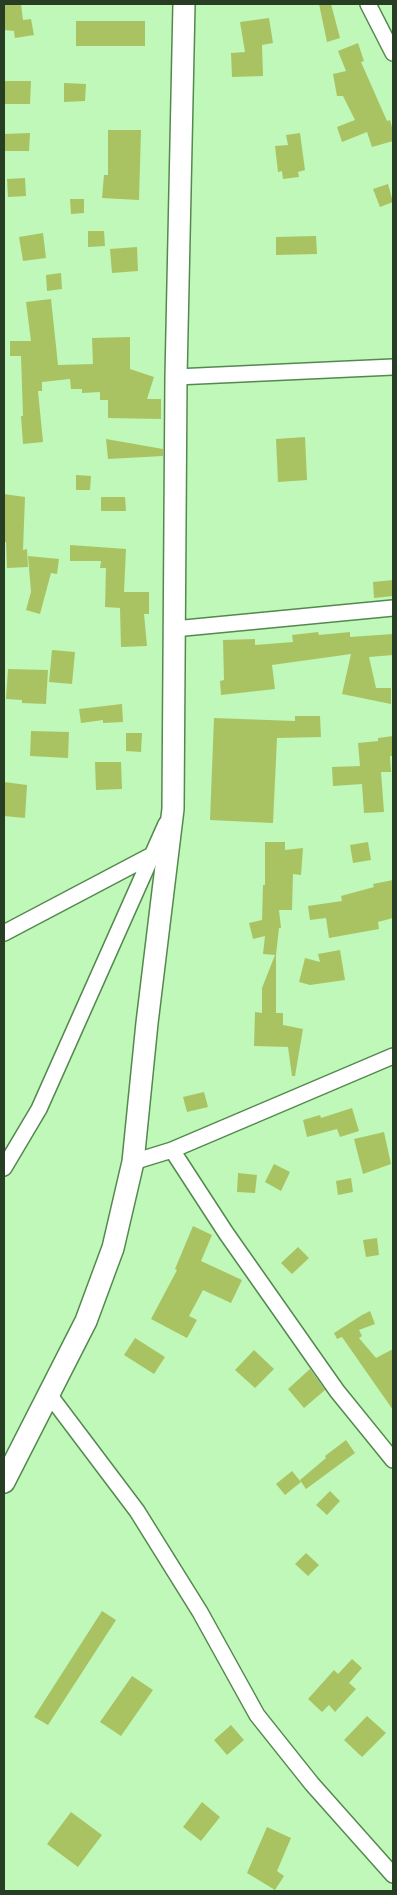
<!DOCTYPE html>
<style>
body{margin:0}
#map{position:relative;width:397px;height:1895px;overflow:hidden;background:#bff8b8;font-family:Mulish,sans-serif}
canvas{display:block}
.frame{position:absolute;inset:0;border:5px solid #273e24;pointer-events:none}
</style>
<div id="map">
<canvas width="397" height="1895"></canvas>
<div class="frame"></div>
</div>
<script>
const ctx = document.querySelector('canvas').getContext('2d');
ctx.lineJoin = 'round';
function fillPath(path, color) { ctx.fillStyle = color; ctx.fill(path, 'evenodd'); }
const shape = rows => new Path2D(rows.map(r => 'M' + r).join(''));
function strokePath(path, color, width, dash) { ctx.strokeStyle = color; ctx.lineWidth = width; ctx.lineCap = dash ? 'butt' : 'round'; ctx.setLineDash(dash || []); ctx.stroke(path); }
fillPath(shape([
 [4,4,21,4,23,20,31,19,34,35,15,38,14,31,4,30],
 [319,4,331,4,340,38,327,42],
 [269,18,273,43,262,45,263,76,232,77,231,53,245,52,240,22],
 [76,21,145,21,145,46,76,46],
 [358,43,364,61,361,62,387,121,390,120,393,131,393,141,372,147,367,132,342,142,337,127,355,120,343,96,337,96,333,74,346,71,338,51],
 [4,81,31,81,30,104,4,104],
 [64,83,86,84,85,101,64,102],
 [108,130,141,130,139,200,102,198,104,175,108,175],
 [30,133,29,151,4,151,4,134],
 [300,133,305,170,298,172,299,177,283,179,282,171,278,172,275,146,288,145,286,135],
 [25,178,26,196,8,197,7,179],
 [388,184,393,202,380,207,373,189],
 [70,199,84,199,84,213,71,214],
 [88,231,104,231,105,246,88,247],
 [43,233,46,258,23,261,19,237],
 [316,236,317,254,276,255,276,237],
 [137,247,138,271,112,273,110,249],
 [61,273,62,289,47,291,46,275],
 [51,299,58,365,93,364,92,338,130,337,130,369,154,377,147,399,161,399,161,419,108,418,108,400,100,400,100,392,82,393,82,389,71,389,70,379,42,382,42,391,38,391,43,442,23,444,21,416,23,416,21,356,10,356,10,341,31,341,26,302],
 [305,437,307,480,278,482,276,439],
 [106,439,163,449,163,456,108,459],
 [76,475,91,476,90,490,76,490],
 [4,494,25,497,23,550,27,549,28,567,7,568,6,542,4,542],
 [101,497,125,497,126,511,101,511],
 [70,545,126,549,124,592,149,592,149,614,144,614,147,646,121,647,120,608,105,607,106,568,100,568,101,561,70,561],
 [28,556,59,559,57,574,51,573,40,614,26,610,31,592],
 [393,580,393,596,374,598,373,582],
 [318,632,319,635,350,632,350,637,393,634,393,655,369,657,376,688,391,688,391,704,342,694,351,654,272,665,275,689,221,695,220,681,224,680,223,640,255,639,255,645,293,642,292,635],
 [52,650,75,652,72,684,49,682],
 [8,669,48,670,46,704,22,703,22,700,6,699],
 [122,704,123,722,103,723,103,720,81,723,79,709],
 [295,716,320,716,321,737,277,738,273,823,210,820,214,718,295,721],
 [31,731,69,732,68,758,30,756],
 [126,733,142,733,141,752,126,751],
 [393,736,393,756,390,756,391,772,381,772,384,812,364,813,362,784,333,786,332,767,360,766,358,743,378,741,378,738],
 [95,762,121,762,122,789,96,790],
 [4,782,27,785,25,818,4,816],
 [265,842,285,842,285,850,303,848,301,875,293,874,292,910,279,910,281,928,279,928,276,955,276,1013,283,1013,283,1025,303,1029,295,1076,292,1076,288,1047,254,1046,255,1012,262,1013,262,988,275,955,263,954,265,936,253,939,249,923,262,920,263,885,265,885],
 [368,842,371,860,353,863,350,845],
 [393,880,393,918,378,922,379,929,329,938,326,918,310,920,308,906,342,901,341,896,374,887,373,884],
 [340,950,345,980,310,985,299,982,305,958,320,962,318,954],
 [204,1092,208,1107,187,1112,183,1097],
 [352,1108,359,1131,340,1137,337,1129,307,1137,303,1120,320,1115,321,1118],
 [384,1132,391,1164,363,1174,354,1139],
 [274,1164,290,1172,281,1191,265,1182],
 [238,1173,257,1175,255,1193,237,1192],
 [351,1178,353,1192,338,1195,336,1181],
 [193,1226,212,1235,201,1261,242,1280,231,1303,203,1290,189,1316,197,1320,187,1338,151,1319,177,1270,175,1269],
 [377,1238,379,1255,366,1257,363,1240],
 [298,1247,309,1258,292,1274,281,1263],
 [370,1311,375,1324,359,1330,362,1336,359,1338,376,1358,393,1349,393,1410,342,1337,337,1339,334,1333,362,1315],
 [135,1338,165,1357,154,1374,124,1355],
 [254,1350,274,1369,255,1388,235,1370],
 [310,1369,325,1390,304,1408,288,1389],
 [346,1440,355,1453,306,1489,300,1480,326,1458,325,1456],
 [292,1471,301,1482,285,1495,276,1484],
 [330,1491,340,1501,327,1515,316,1505],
 [306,1553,319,1565,308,1576,295,1564],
 [102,1611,116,1620,48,1725,34,1717],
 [352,1659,362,1668,349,1683,356,1689,335,1712,329,1705,322,1712,308,1699,334,1670,338,1674],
 [132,1676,153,1690,121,1736,100,1722],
 [367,1716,386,1733,362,1757,344,1740],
 [231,1725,244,1740,227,1755,214,1740],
 [202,1802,220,1817,201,1841,183,1827],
 [71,1812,102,1835,78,1867,47,1844],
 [267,1827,291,1838,277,1871,284,1876,275,1890,247,1873]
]), '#a9c363');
const minor = shape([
 [368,4,393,53],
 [176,377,393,367],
 [174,629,393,608],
 [4,933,152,855],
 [172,1150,393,1056],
 [133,1162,172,1150,226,1233,337,1391,393,1460],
 [4,1168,39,1109,166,824],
 [48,1393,137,1511,200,1612,257,1715,312,1784,393,1875]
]);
const secondary = shape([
 [4,1482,86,1321,113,1248,133,1162,147,1023,173,809,176,377,184,4]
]);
strokePath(minor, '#54894e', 18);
strokePath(secondary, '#54894e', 24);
strokePath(minor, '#fff', 15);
strokePath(secondary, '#fff', 21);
</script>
